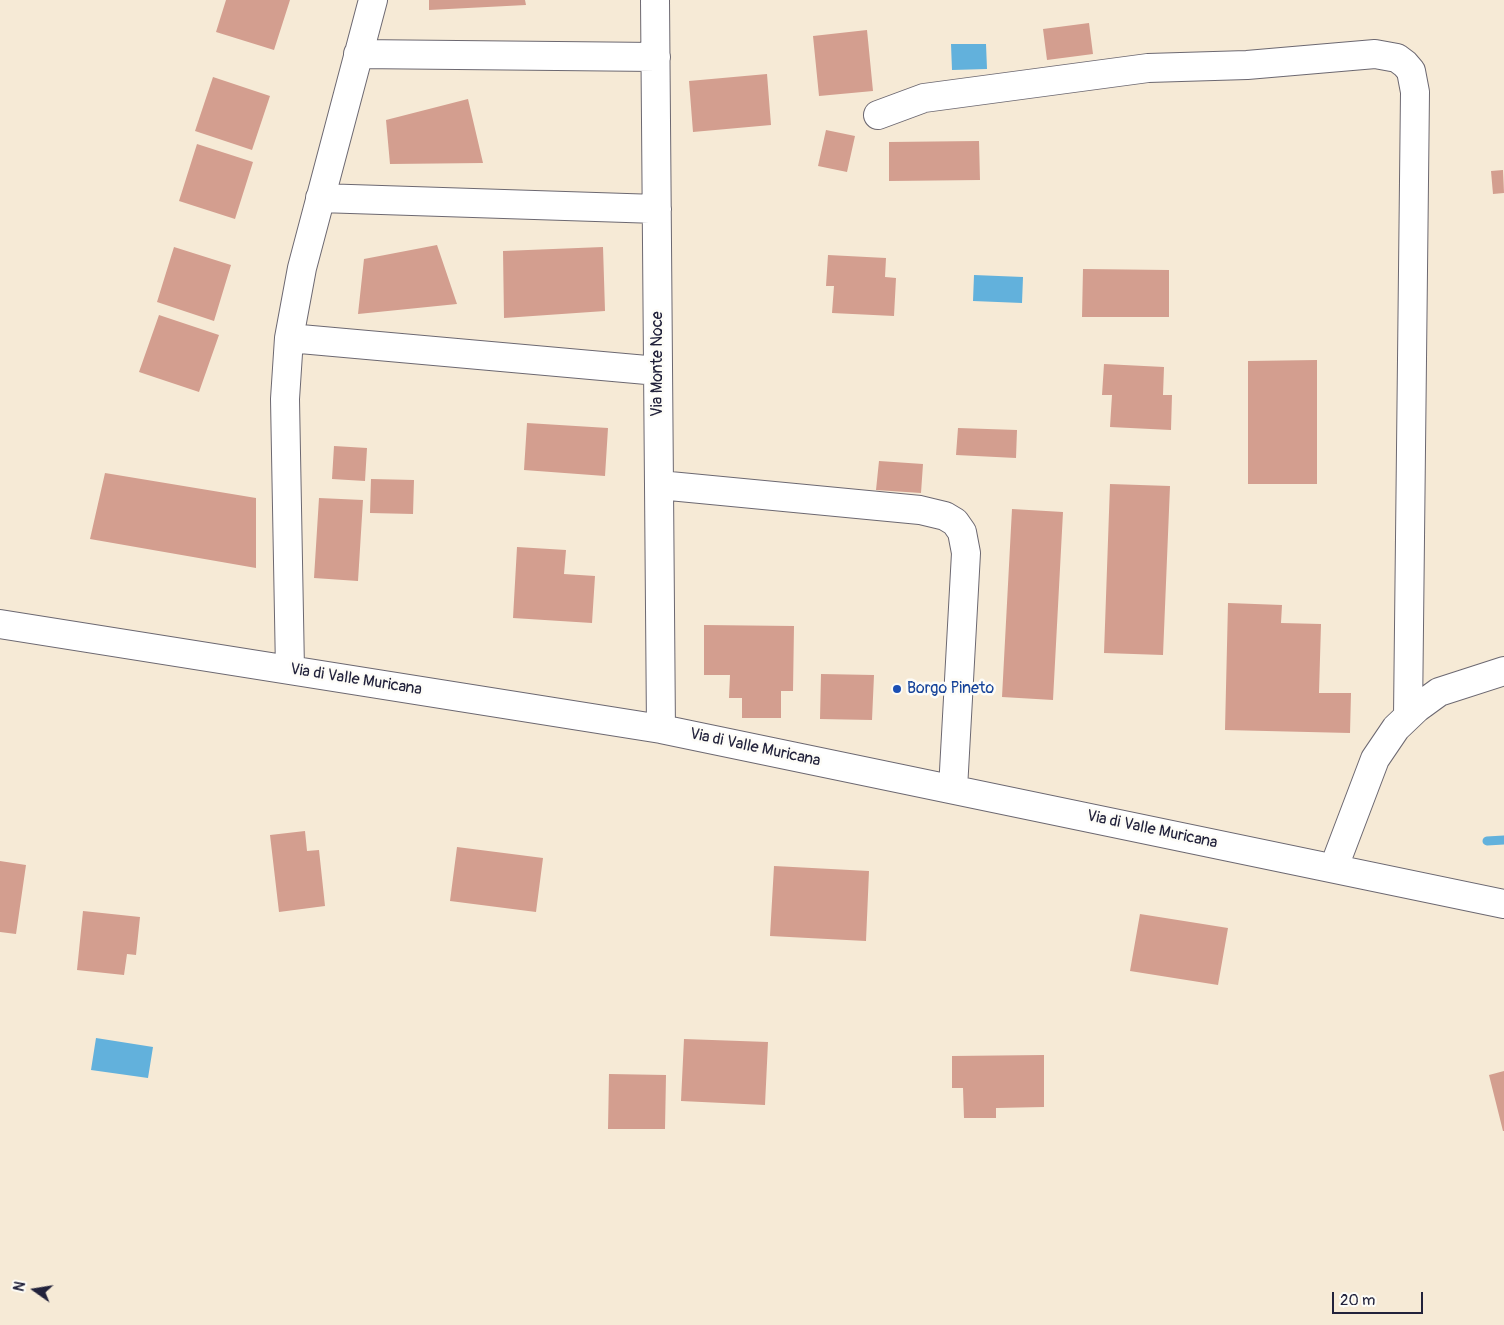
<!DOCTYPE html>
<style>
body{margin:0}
#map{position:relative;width:1504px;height:1325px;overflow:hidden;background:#f6ead6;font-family:Pangolin,sans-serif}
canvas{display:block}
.north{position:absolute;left:10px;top:1265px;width:50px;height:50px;-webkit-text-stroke:4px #fdfcf7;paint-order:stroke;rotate:283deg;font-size:14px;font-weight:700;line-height:20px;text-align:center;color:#22223b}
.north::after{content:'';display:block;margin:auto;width:18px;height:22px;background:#22223b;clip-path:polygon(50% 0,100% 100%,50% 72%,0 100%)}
.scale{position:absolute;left:1332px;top:1292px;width:91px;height:22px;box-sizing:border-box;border:2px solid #22223b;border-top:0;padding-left:6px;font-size:15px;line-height:18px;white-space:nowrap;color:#22223b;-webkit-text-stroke:4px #fdfcf7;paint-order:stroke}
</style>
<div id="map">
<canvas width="1504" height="1325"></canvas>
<div class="north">N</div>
<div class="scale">20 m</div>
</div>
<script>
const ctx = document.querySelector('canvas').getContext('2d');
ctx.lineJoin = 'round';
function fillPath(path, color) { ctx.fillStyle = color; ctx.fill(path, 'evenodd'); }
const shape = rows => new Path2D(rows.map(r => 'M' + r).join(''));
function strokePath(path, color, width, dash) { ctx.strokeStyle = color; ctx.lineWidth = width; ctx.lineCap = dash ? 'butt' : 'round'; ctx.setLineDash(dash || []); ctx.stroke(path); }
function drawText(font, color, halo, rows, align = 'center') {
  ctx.font = font + ' Pangolin,sans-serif'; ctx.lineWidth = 5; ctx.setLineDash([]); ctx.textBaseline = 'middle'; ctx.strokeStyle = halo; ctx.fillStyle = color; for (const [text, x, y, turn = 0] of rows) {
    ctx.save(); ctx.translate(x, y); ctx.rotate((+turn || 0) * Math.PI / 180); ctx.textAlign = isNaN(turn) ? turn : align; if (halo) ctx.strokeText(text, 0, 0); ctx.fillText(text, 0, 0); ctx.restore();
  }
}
fillPath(shape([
 [951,44,986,44,987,69,952,70],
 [974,275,1023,277,1022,303,973,301],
 [96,1038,153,1047,148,1078,91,1070]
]), '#62b1dc');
strokePath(shape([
 [1487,841,1504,840]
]), '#62b1dc', 9);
fillPath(shape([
 [226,0,290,0,274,50,216,32],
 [429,0,525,0,526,5,429,10],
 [1089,23,1093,54,1047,60,1043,29],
 [867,30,873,91,819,96,813,36],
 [767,74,771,125,693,132,689,81],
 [213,77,270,96,252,150,195,131],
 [468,99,483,163,390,164,386,120],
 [826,130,855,136,847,172,818,166],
 [979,141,980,180,889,181,889,142],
 [197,144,253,162,235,219,179,201],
 [1503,170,1504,193,1493,194,1491,171],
 [437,245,457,304,358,314,364,259],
 [174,247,231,265,214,321,157,302],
 [603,247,605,311,504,318,503,251],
 [828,255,886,258,885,277,896,278,894,316,832,313,834,286,826,286],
 [1083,269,1169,270,1169,317,1082,317],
 [159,315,219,335,199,392,139,372],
 [1317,360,1317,484,1248,484,1248,361],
 [1104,364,1164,367,1163,395,1172,395,1171,430,1110,427,1112,395,1102,395],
 [527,423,608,428,605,476,524,470],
 [958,428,1017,430,1016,458,956,455],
 [334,446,367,448,365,481,332,479],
 [879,461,923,464,921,493,876,490],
 [105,473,256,498,256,568,90,539],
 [371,479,414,480,413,514,370,513],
 [1110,484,1170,486,1163,655,1104,653],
 [319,498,363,500,358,581,314,578],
 [1012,509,1063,512,1053,700,1002,697],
 [517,547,566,550,564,574,595,576,592,623,513,618],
 [1228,603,1282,605,1281,623,1321,624,1319,693,1351,693,1350,733,1225,730],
 [704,625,794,626,793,691,781,691,781,718,742,718,742,698,729,698,730,675,704,675],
 [821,674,874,675,872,720,820,719],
 [305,831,307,851,319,850,325,906,279,912,270,835],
 [457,847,543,858,536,912,450,901],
 [0,861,26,865,16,934,0,932],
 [774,866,869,871,866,941,770,936],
 [83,911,140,917,136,955,127,954,124,975,77,970],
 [1140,914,1228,928,1218,985,1130,971],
 [684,1039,768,1042,765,1105,681,1101],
 [1044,1055,1044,1107,996,1108,996,1118,964,1118,963,1088,952,1088,952,1056],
 [1504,1071,1504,1131,1503,1131,1489,1075],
 [609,1074,666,1075,665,1129,608,1129]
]), '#d39e8f');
const minor = shape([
 [655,0,661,729],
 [358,54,656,57],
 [878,115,924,98,1148,68,1247,65,1375,54,1397,58,1405,64,1411,71,1415,92,1408,716],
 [320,198,657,209],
 [289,338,658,371],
 [659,485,920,510,945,516,955,522,962,532,966,553,953,789],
 [0,624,661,729,1504,904],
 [290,670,285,399,289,338,302,268,373,0],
 [1334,867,1375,759,1396,728,1417,708,1439,692,1504,671]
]);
strokePath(minor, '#6c6871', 30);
strokePath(minor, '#fff', 28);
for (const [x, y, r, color] of [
 [897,689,5,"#1a4fb4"]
]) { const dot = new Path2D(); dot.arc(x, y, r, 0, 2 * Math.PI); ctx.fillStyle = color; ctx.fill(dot); strokePath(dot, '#fdfcf7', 2); }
drawText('16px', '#22223b', '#fdfcf7', [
 ["Via Monte Noce",658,364,-90],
 ["Via di Valle Muricana",356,680,9],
 ["Via di Valle Muricana",755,748,12],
 ["Via di Valle Muricana",1152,830,12]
]);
drawText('16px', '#164399', '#fdfcf7', [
 ["Borgo Pineto",907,689]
], 'left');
</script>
